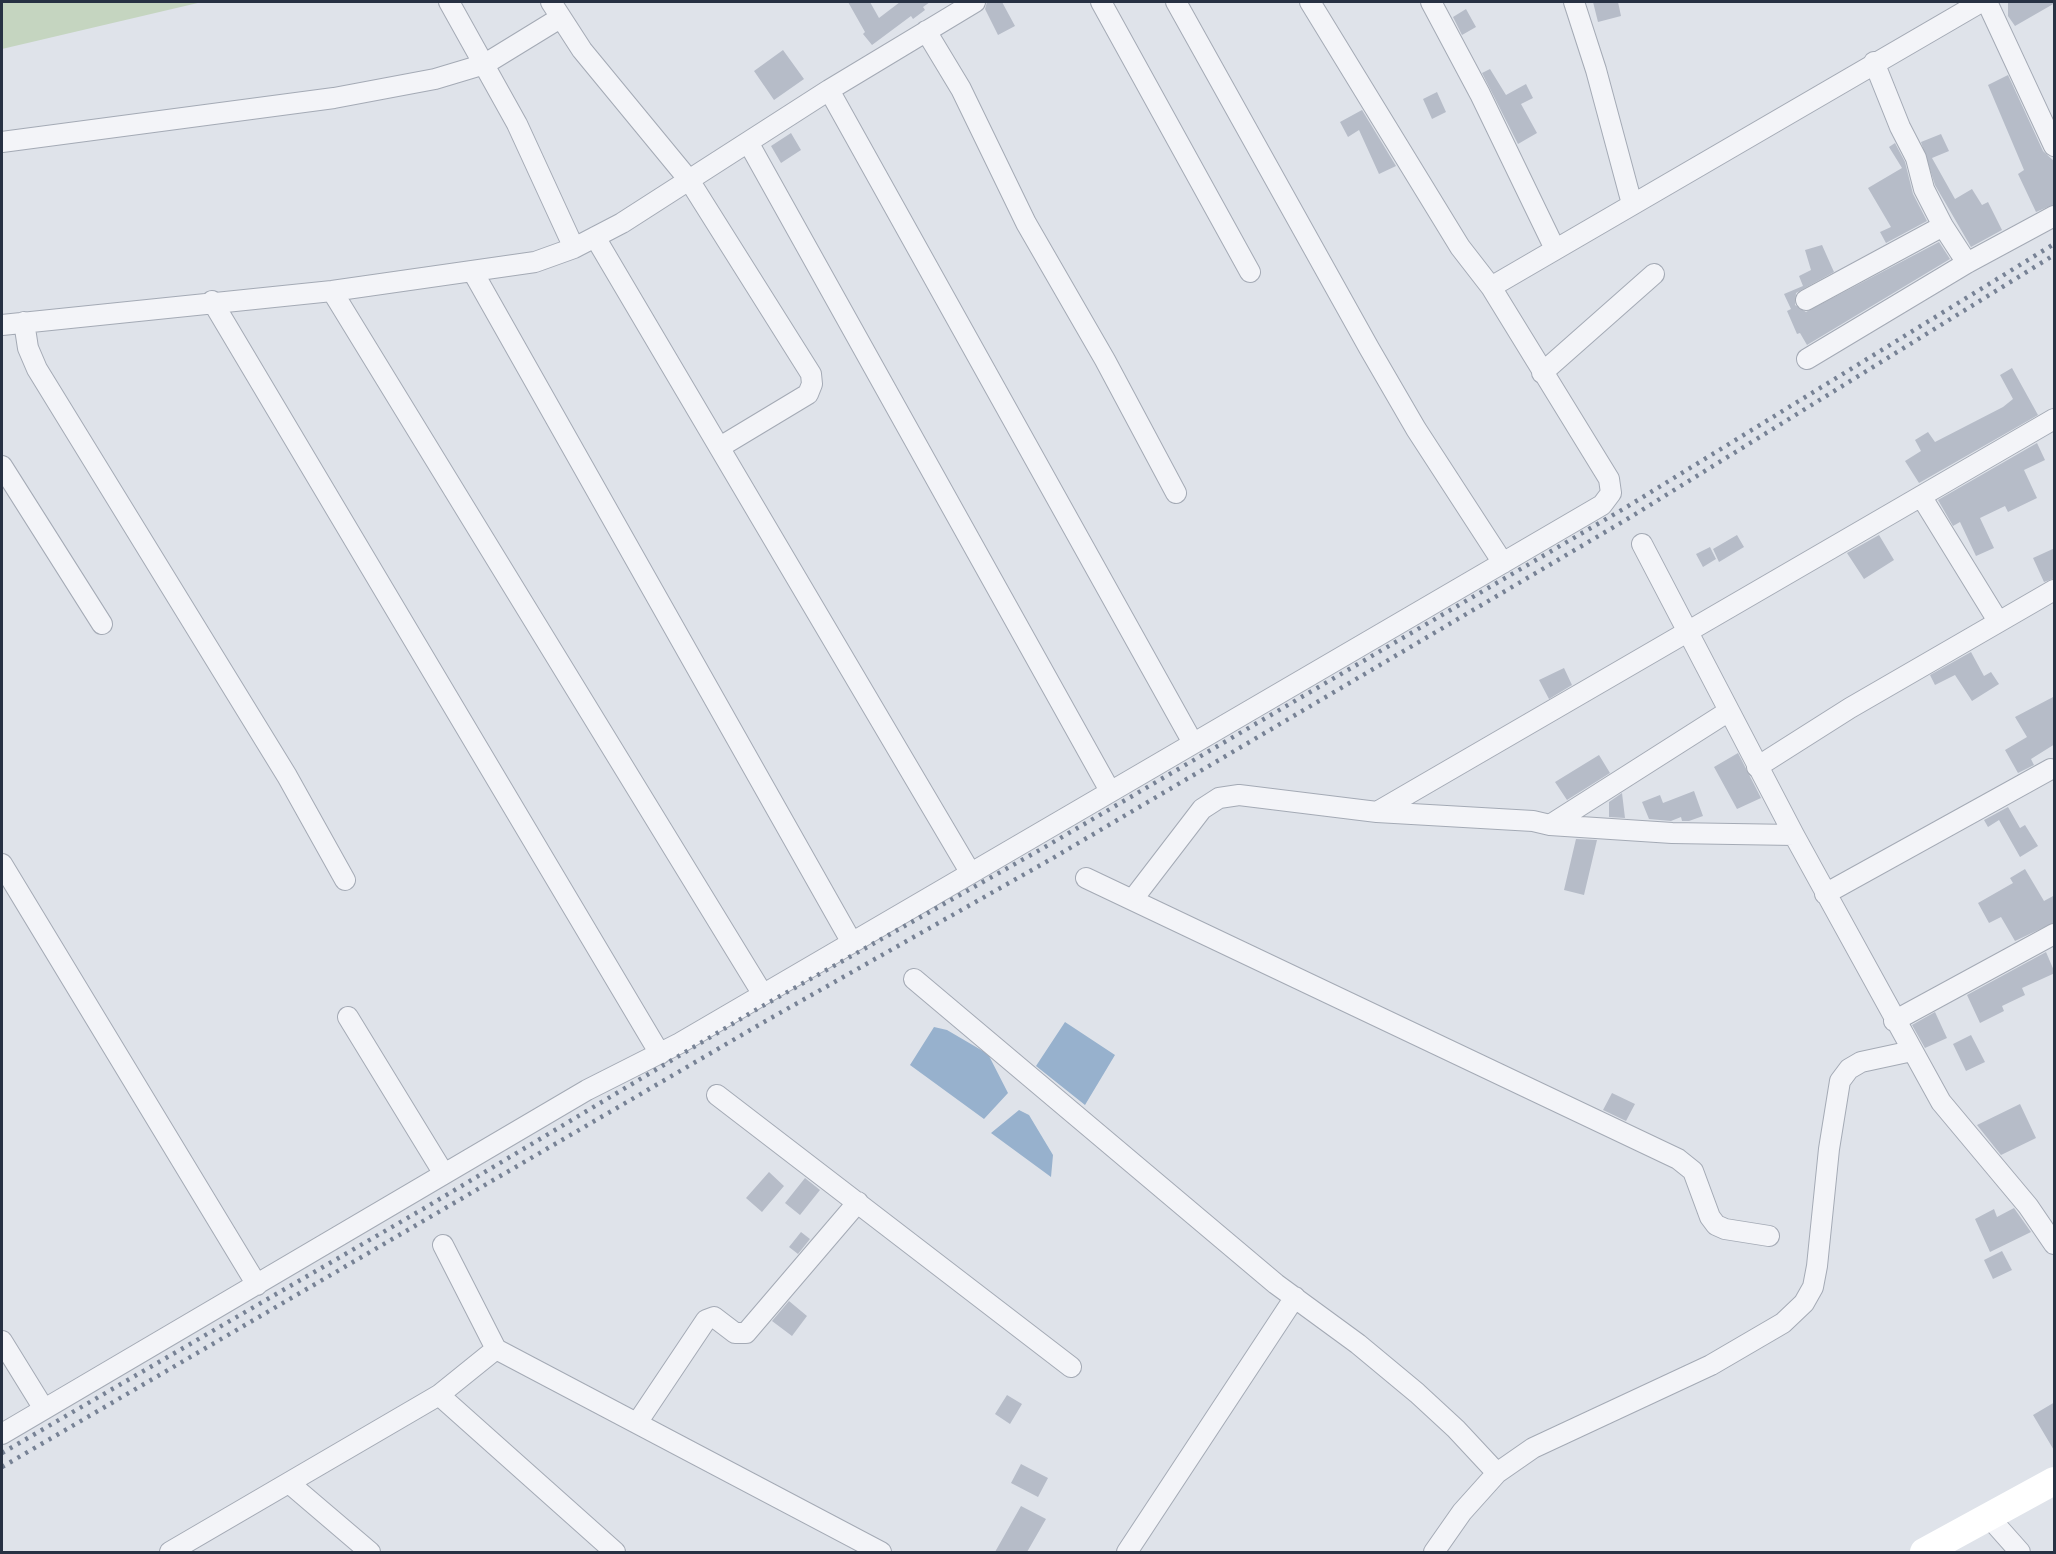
<!DOCTYPE html>
<style>
body{margin:0}
#map{position:relative;width:2056px;height:1554px;overflow:hidden;background:#dfe3ea;font-family:"DejaVu Sans",sans-serif}
canvas{display:block}
.frame{position:absolute;inset:0;border:3px solid #273143;pointer-events:none}
</style>
<div id="map">
<canvas width="2056" height="1554"></canvas>
<div class="frame"></div>
</div>
<script>
const ctx = document.querySelector('canvas').getContext('2d');
ctx.lineJoin = 'round';
function fillPath(path, color) { ctx.fillStyle = color; ctx.fill(path, 'evenodd'); }
const shape = rows => new Path2D(rows.map(r => 'M' + r).join(''));
function strokePath(path, color, width, dash) { ctx.strokeStyle = color; ctx.lineWidth = width; ctx.lineCap = dash ? 'butt' : 'round'; ctx.setLineDash(dash || []); ctx.stroke(path); }
fillPath(shape([
 [2,2,202,2,2,49]
]), '#c5d5c0');
fillPath(shape([
 [1065,1022,1115,1055,1085,1105,1036,1066],
 [934,1027,947,1030,988,1054,1008,1093,984,1119,910,1065],
 [1019,1110,1029,1115,1053,1155,1051,1177,991,1133]
]), '#97b1cd');
fillPath(shape([
 [848,2,870,2,879,18,900,2,930,2,923,7,925,10,913,19,911,16,872,45,863,34,865,32],
 [987,2,1002,2,1015,26,998,35,985,9],
 [1593,2,1618,2,1621,16,1598,22],
 [2008,2,2055,2,2055,3,2015,26,2008,16],
 [1466,9,1476,27,1462,35,1453,17],
 [783,50,804,79,774,100,754,71],
 [1490,69,1506,95,1526,84,1533,98,1521,104,1537,133,1518,144,1482,73],
 [2008,75,2043,151,2055,162,2055,204,2036,212,2018,174,2024,170,1988,85],
 [1437,92,1446,112,1432,119,1423,99],
 [1362,110,1396,166,1379,174,1359,130,1348,137,1340,122],
 [791,133,801,150,781,163,771,146],
 [1941,134,1949,151,1932,158,1955,199,1972,189,1982,205,1988,202,2002,230,1971,247,1935,185,1921,142],
 [1895,143,1905,162,1913,194,1927,221,1886,243,1880,232,1891,227,1868,188,1902,168,1889,147],
 [1939,242,1950,259,1807,345,1800,333,1797,334,1787,311,1791,309,1784,294,1803,286,1799,276,1811,270,1805,250,1822,245,1834,272,1796,293,1795,305,1806,312],
 [2012,368,2038,415,1919,483,1905,461,1921,451,1915,440,1928,432,1935,442,2003,407,2013,399,2000,375],
 [2037,443,2045,460,2024,470,2037,498,2008,512,2005,506,1980,518,1994,548,1976,556,1960,522,1953,526,1938,500],
 [1737,535,1744,547,1719,562,1713,549],
 [1879,535,1894,560,1864,579,1847,553],
 [1710,547,1716,559,1703,567,1696,554],
 [2055,548,2055,578,2044,582,2033,558],
 [1971,652,1984,676,1991,672,1999,684,1972,701,1955,675,1935,685,1930,675],
 [1564,668,1572,685,1549,699,1539,680],
 [2055,696,2055,744,2031,759,2034,765,2018,773,2005,750,2027,737,2015,717],
 [1738,753,1761,798,1737,809,1714,767],
 [1599,755,1610,773,1567,800,1555,782],
 [1694,791,1703,816,1689,821,1682,821,1681,817,1671,821,1649,819,1642,802,1660,795,1663,803],
 [1622,793,1625,818,1609,817,1609,802],
 [2008,807,2020,828,2025,825,2038,846,2020,857,1999,820,1988,827,1984,820],
 [1576,839,1597,840,1584,895,1564,890],
 [2025,869,2044,901,2055,895,2055,922,2015,941,2001,917,1989,923,1978,903,2013,883,2010,878],
 [2046,952,2055,973,2022,988,2025,995,2002,1006,2004,1011,1980,1023,1967,995],
 [1935,1012,1947,1038,1925,1048,1912,1025],
 [1971,1035,1985,1062,1966,1071,1953,1044],
 [1612,1093,1635,1104,1626,1121,1603,1110],
 [2020,1104,2036,1138,2001,1155,1977,1125],
 [769,1172,784,1186,762,1212,746,1198],
 [805,1178,820,1190,800,1215,785,1203],
 [2014,1208,2031,1232,1990,1252,1975,1219,1994,1209,1997,1217],
 [801,1232,810,1239,798,1254,789,1247],
 [2002,1251,2012,1270,1993,1279,1984,1260],
 [789,1301,807,1316,792,1336,772,1321],
 [1007,1395,1022,1404,1010,1424,995,1414],
 [2055,1402,2055,1452,2033,1415],
 [1021,1464,1048,1478,1038,1497,1011,1483],
 [1021,1506,1046,1519,1027,1552,995,1552]
]), '#b6bcc8');
const street = shape([
 [449,2,517,124,574,248],
 [551,2,582,50,689,180,811,374,812,384,808,394,720,447],
 [1101,2,1250,272],
 [1176,2,1369,348,1416,429,1503,563],
 [1310,2,1460,247,1491,287],
 [1431,2,1480,94,1555,249],
 [1574,2,1596,70,1632,204],
 [1987,2,2054,146],
 [926,31,961,89,1026,223,1105,360,1176,493],
 [1874,62,1900,127,1916,158,1924,189,1943,226,1967,263],
 [829,90,1193,743],
 [2,142,334,98,435,79,485,64,560,18],
 [748,142,1110,791],
 [595,237,970,872],
 [473,272,851,941],
 [332,291,762,993],
 [1806,300,1943,226],
 [212,301,660,1054],
 [24,322,28,348,37,369,287,776,345,880],
 [2,325,332,291,535,262,574,248,622,223,829,90,975,2],
 [1807,359,1967,263,2054,216],
 [1542,373,1654,274],
 [2,466,102,624],
 [1921,496,1998,621],
 [1642,544,1794,835,1941,1102,2028,1206,2054,1244],
 [1757,767,1850,708,2054,590],
 [1377,812,2054,419],
 [1550,825,1729,711],
 [2,864,257,1285],
 [1086,878,1678,1159,1693,1171,1710,1217,1716,1225,1725,1229,1769,1236],
 [1825,894,2051,769],
 [1133,899,1202,809,1219,798,1239,795,1377,812,1533,821,1550,825,1672,833,1794,835],
 [914,979,1276,1284,1358,1344,1417,1393,1456,1429,1497,1473],
 [348,1017,444,1174],
 [1894,1021,2054,934],
 [717,1095,1071,1367],
 [443,1245,496,1349,881,1552],
 [2,1341,44,1409],
 [439,1395,615,1552],
 [637,1423,706,1320,714,1317,735,1333,746,1333,858,1202],
 [2,1434,587,1090,680,1043,1602,505,1611,493,1609,479,1491,287,1981,2],
 [289,1483,370,1552],
 [1988,1516,2020,1552],
 [170,1552,439,1395,496,1349],
 [1127,1552,1295,1297],
 [1434,1552,1462,1512,1497,1473,1533,1448,1711,1365,1783,1323,1804,1303,1813,1287,1817,1266,1829,1149,1840,1081,1849,1069,1861,1062,1912,1051]
]);
strokePath(street, '#a4aab5', 22);
strokePath(street, '#f3f4f8', 20);
strokePath(shape([
 [1924,1552,2054,1481]
]), '#fff', 28);
strokePath(shape([
 [2,1453,423,1209,759,1008,1045,847,1625,508,2054,244],
 [2,1467,764,1022,1053,858,1629,518,2054,255]
]), '#778295', 4.5, [3, 6]);
</script>
